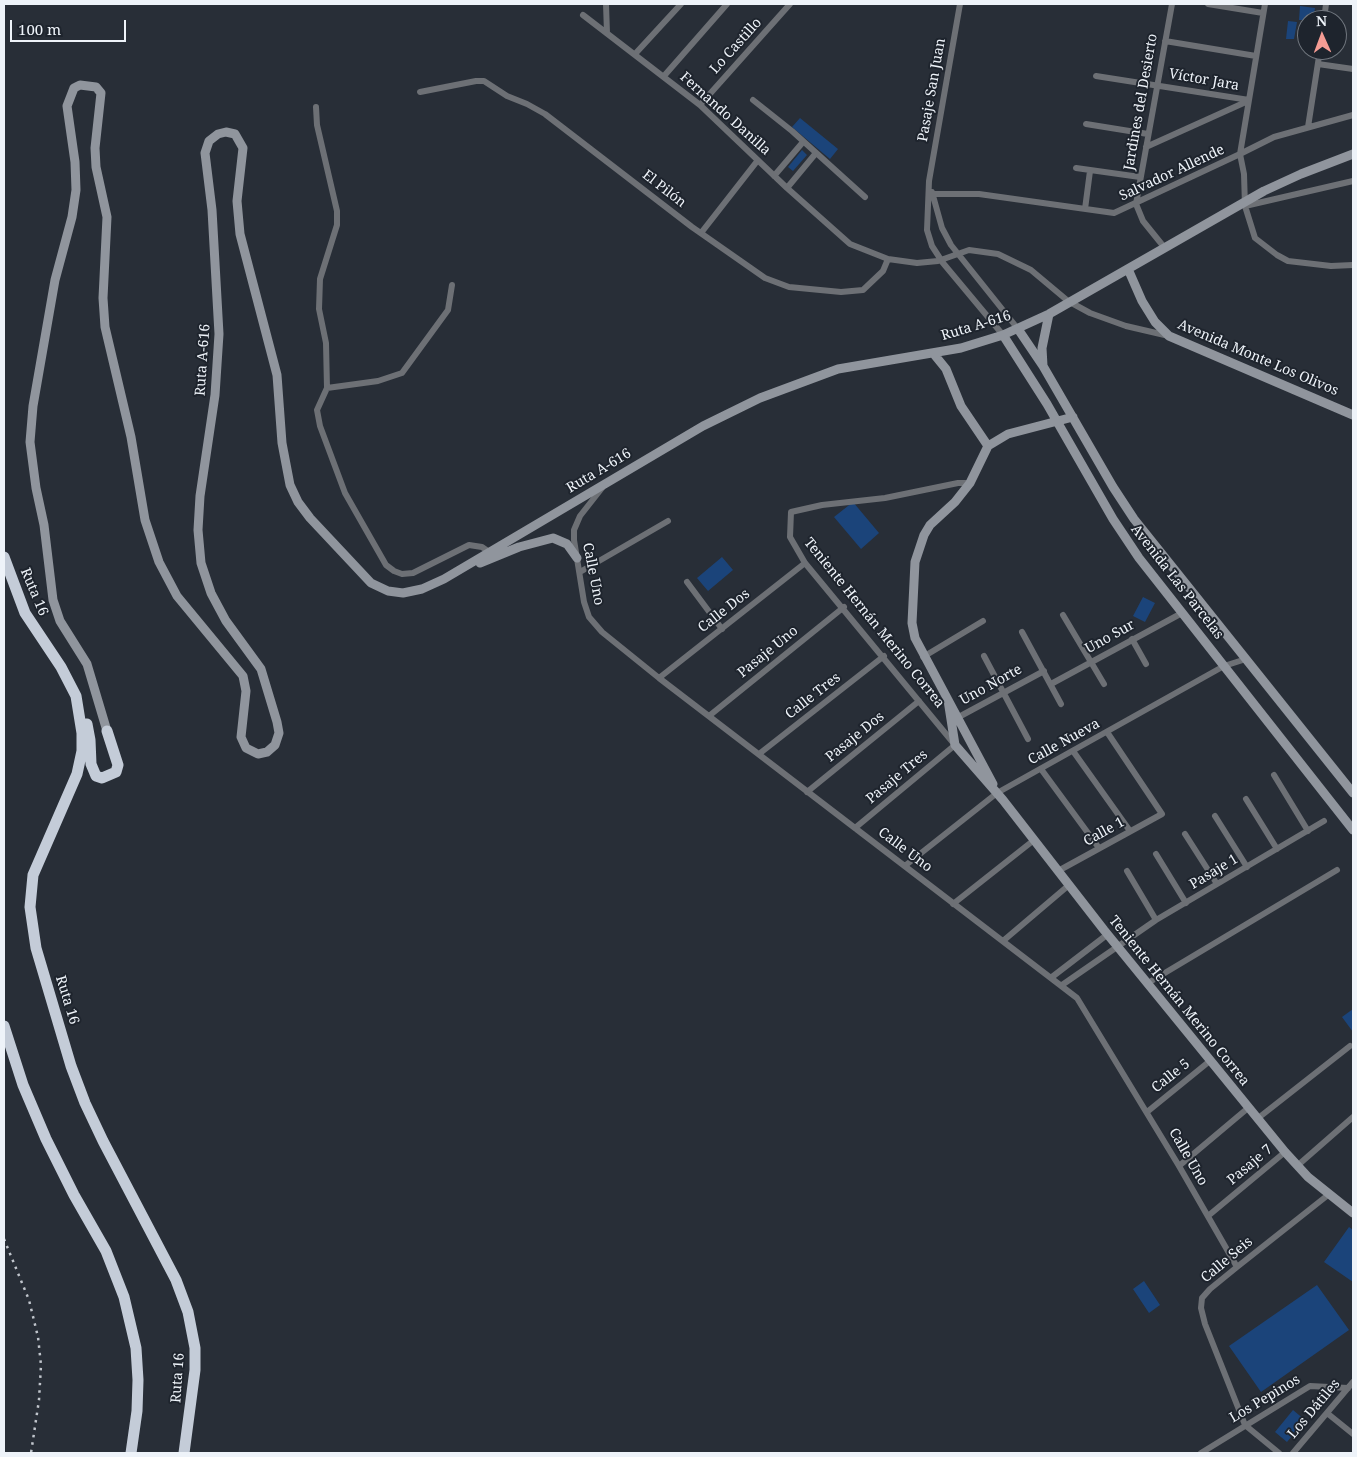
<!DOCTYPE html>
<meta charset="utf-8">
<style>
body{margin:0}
#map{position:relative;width:1357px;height:1457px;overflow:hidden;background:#282e37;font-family:"Noto Serif",serif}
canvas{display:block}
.frame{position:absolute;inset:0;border:5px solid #eef3f9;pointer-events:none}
.north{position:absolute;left:1297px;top:10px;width:50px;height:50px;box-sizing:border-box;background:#1e242d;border:1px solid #71777f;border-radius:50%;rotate:358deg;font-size:14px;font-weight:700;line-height:20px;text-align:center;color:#eef3f9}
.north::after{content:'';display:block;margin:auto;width:18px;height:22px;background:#f59c94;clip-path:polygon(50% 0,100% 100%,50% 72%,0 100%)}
.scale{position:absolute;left:10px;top:20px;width:116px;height:22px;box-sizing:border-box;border:2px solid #eef3f9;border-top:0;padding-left:6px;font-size:15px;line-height:18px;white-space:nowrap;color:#eef3f9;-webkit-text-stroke:4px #1e242d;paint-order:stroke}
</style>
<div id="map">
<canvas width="1357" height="1457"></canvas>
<div class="frame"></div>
<div class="north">N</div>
<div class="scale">100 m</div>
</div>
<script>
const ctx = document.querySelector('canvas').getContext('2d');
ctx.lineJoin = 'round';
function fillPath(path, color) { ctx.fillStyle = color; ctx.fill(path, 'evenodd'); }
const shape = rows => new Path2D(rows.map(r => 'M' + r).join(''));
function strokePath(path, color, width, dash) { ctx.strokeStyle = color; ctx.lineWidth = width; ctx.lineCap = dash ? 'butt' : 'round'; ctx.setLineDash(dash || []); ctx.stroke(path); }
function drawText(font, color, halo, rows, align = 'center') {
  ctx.font = font + ' "Noto Serif",serif'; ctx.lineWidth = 4; ctx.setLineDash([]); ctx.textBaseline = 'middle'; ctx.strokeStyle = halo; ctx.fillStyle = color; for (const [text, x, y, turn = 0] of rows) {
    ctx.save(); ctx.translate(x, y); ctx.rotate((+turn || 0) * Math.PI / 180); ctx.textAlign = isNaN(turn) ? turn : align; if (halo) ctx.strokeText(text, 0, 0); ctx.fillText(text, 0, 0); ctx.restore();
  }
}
fillPath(shape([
 [1300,6,1315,8,1313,20,1299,20],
 [1288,21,1297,22,1294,39,1286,39],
 [800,118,838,149,830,159,792,127],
 [802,150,807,155,793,171,788,167],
 [853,502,879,533,861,549,834,517],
 [722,557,733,570,708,591,697,578],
 [1143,597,1155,603,1145,622,1133,616],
 [1353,1009,1353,1032,1342,1017],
 [1349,1227,1353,1230,1353,1282,1324,1262],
 [1144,1281,1160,1305,1149,1313,1133,1289],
 [1317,1285,1349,1330,1261,1392,1229,1346],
 [1293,1410,1305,1420,1287,1442,1275,1432]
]), '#1b447a');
strokePath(shape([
 [606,4,607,33],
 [960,4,929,181,927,230,932,246,943,263,1003,335],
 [1208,4,1263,13],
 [583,15,700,105,787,188,850,244,888,259,917,263,938,261,969,250,998,254,1031,270,1068,301,1090,313,1126,326,1169,336],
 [1324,20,1326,4],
 [1165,41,1256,56],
 [635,54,681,4],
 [1318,64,1353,69],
 [664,76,727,4],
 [1096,76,1249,100],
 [420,92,476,81,484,81,507,96,527,104,545,114,692,227,765,278,789,287,841,292,863,290,883,271,888,259],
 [753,100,792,131,865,197],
 [700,105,790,4],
 [316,107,317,125,337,211,337,225,320,279,319,309,326,343,327,388,317,410,320,426,345,493,386,565,394,571,402,574,413,573,469,545,482,547,492,554],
 [1353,115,1274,137,1240,154,1244,174,1245,206,1353,181],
 [1086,124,1148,134],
 [1308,127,1320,50],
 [1146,147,1248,101],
 [1076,168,1140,177],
 [774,176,803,142],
 [787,188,816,153],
 [932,192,942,228,951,245,1018,329],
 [933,194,979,194,1114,213,1240,154,1265,4],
 [1245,206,1255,238,1277,255,1288,261,1331,266,1353,265],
 [1085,209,1090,171],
 [701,233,758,160],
 [1164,247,1143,221,1136,204,1172,4],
 [327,388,378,381,402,373,448,310,452,285],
 [602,488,580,516,574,530,574,540,584,602,589,617,602,632,659,678,1077,998,1179,1166,1237,1267],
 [580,572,668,521],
 [687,582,722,629],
 [1063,615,1104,684],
 [1022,632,1061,704],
 [1132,639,1146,664],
 [984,656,1028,739],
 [923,657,983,621],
 [659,678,805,563],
 [1051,684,1182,613],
 [709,716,844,607],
 [955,719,1044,671],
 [1073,751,1130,831],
 [759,754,884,656],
 [1041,769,1099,848],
 [1274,775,1308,831],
 [807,792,919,701],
 [1246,799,1277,849],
 [1215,816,1247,867],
 [855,828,955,745,805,563,790,537,791,512,822,505,885,498,958,483,970,483],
 [1185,834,1217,884],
 [1156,854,1186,903],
 [906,865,997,793,1224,666,1246,659],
 [1058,871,1162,814,1107,732],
 [1127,871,1156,920],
 [953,904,1034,840],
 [1003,941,1069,885],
 [1052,977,1108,934],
 [1148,983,1337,870],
 [1062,985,1156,920,1324,821],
 [1147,1112,1211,1060],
 [1257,1119,1350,1046],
 [1179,1166,1248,1108],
 [1297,1166,1353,1117],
 [1208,1216,1285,1152],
 [1327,1413,1353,1434],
 [1201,1453,1310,1386,1348,1388],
 [1279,1453,1245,1425,1205,1324,1201,1308,1202,1298,1210,1289,1237,1267,1328,1195],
 [1293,1453,1353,1382]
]), '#6d7075', 6);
strokePath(shape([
 [1128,269,1142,301,1155,322,1169,336,1353,415],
 [1018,329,1043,366,1113,487,1134,519,1353,793],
 [1003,335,1047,404,1113,519,1139,558,1353,830],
 [933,353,946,369,961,406,988,446],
 [1043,366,1042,348,1049,314],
 [480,563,519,547,553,538,567,544,577,558],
 [948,700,955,745,1003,800,1104,930,1285,1152,1308,1177,1353,1213],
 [107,731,87,664,60,621,53,600,44,525,36,488,30,442,33,406,55,280,72,217,76,190,75,162,67,106,74,88,80,85,96,87,101,93,95,148,96,167,107,217,103,298,105,327,131,437,145,520,159,562,177,596,243,676,246,691,241,737,246,748,258,754,267,752,275,745,279,733,277,722,261,669,226,621,211,593,201,563,198,530,200,496,215,395,219,334,212,210,205,153,209,141,218,134,226,132,235,134,243,148,237,201,240,234,277,375,282,443,290,485,298,502,310,518,371,583,388,591,403,593,422,589,444,579,703,426,760,398,838,369,961,348,1003,335,1049,314,1264,191,1301,174,1353,154],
 [993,784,915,638,912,623,915,562,924,535,930,525,955,502,970,483,988,446,1008,434,1073,417]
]), '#90959d', 9);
strokePath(shape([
 [4,557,25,613,61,667,76,696,82,733,82,751,77,774,33,875,30,907,36,948,71,1066,85,1103,103,1141,176,1280,188,1312,195,1348,195,1370,184,1453],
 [87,724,90,740,91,764,96,776,102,778,116,772,118,765,107,731],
 [4,1026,23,1085,46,1139,74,1195,106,1251,124,1297,136,1348,138,1380,137,1411,131,1453]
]), '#c4ccd8', 11);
strokePath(shape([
 [4,1239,29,1300,38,1337,41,1365,39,1400,31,1453]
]), '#c0c5cc', 2.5, [2.5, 5]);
drawText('14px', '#eef3f9', '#1e242d', [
 ["Lo Castillo",736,46,-48],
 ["Víctor Jara",1204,80,10],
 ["Pasaje San Juan",932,90,-80],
 ["Jardines del Desierto",1141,102,-80],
 ["Fernando Danilla",725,114,42],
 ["Salvador Allende",1172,173,-25],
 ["El Pilón",664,189,38],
 ["Ruta A-616",976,326,-17],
 ["Avenida Monte Los Olivos",1258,358,23],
 ["Ruta A-616",203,360,-86],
 ["Ruta A-616",599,471,-31],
 ["Calle Uno",593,574,79],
 ["Avenida Las Parcelas",1177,582,52],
 ["Ruta 16",34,592,67],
 ["Calle Dos",724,611,-38],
 ["Teniente Hernán Merino Correa",874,623,51],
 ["Uno Sur",1110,637,-29],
 ["Pasaje Uno",768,652,-39],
 ["Uno Norte",991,685,-29],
 ["Calle Tres",813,696,-38],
 ["Pasaje Dos",855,737,-39],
 ["Calle Nueva",1064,742,-29],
 ["Pasaje Tres",897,777,-40],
 ["Calle 1",1104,832,-29],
 ["Calle Uno",905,850,37],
 ["Pasaje 1",1214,872,-31],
 ["Ruta 16",67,1000,73],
 ["Teniente Hernán Merino Correa",1179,1001,51],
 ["Calle 5",1171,1076,-39],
 ["Calle Uno",1188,1157,60],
 ["Pasaje 7",1250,1165,-40],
 ["Calle Seis",1227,1260,-40],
 ["Ruta 16",178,1378,-86],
 ["Los Pepinos",1265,1399,-31],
 ["Los Dátiles",1314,1409,-50]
]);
</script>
